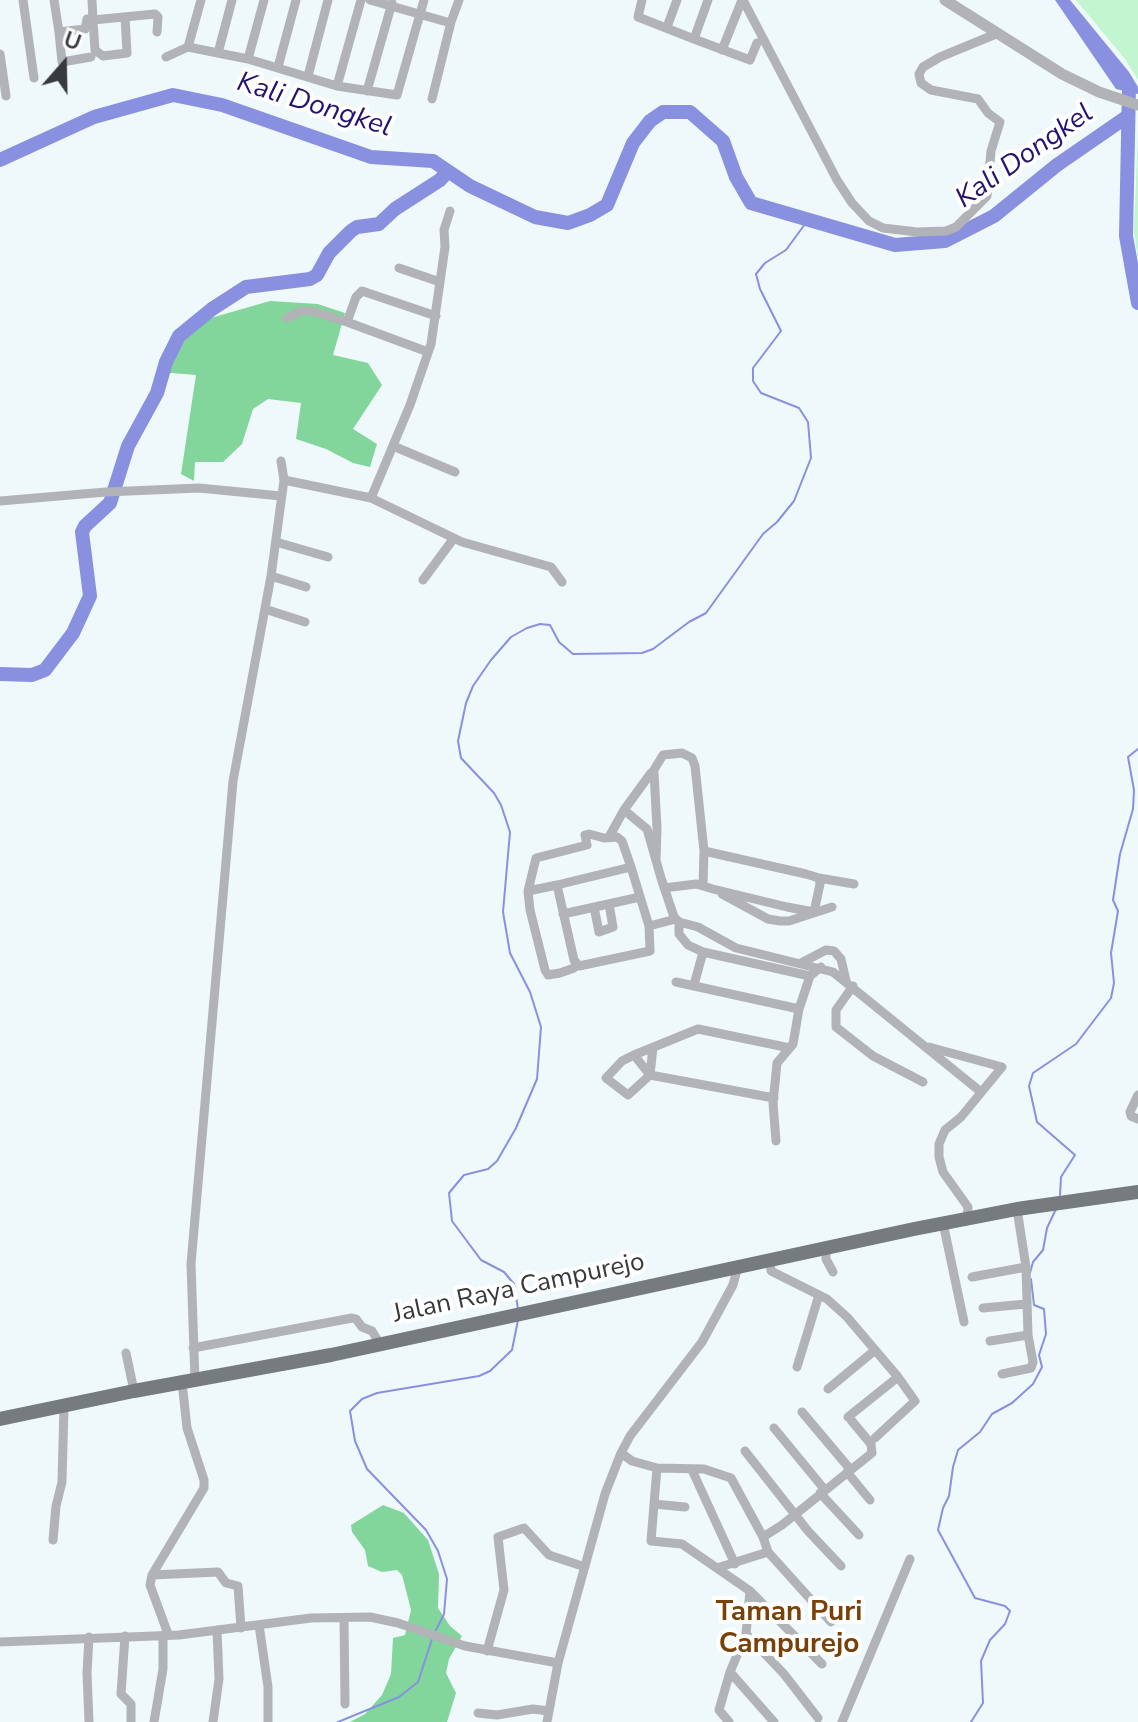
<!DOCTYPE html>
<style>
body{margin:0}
#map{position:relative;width:1138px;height:1722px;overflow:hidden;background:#eff9fc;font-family:"Nunito Sans",sans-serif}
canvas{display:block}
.north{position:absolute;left:24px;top:24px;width:80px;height:80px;-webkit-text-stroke:6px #fff;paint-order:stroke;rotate:20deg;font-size:22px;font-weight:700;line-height:32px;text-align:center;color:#373a3c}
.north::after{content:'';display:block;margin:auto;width:28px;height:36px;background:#373a3c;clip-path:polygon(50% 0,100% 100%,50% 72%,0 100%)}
</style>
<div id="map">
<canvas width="1138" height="1722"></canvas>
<div class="north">U</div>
</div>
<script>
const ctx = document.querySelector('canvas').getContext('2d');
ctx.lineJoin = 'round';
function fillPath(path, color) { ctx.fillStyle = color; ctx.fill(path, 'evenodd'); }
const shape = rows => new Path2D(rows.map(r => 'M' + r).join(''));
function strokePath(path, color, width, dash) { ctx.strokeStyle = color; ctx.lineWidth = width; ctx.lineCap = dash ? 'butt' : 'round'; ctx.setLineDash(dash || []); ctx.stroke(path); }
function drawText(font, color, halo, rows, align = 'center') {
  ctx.font = font + ' "Nunito Sans",sans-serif'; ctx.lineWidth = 8; ctx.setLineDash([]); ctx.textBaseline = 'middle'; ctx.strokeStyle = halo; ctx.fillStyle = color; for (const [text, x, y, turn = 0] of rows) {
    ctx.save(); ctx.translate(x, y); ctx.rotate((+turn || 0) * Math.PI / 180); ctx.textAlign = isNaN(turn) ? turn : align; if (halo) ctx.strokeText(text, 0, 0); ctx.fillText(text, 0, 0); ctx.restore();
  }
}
fillPath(shape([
 [1076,0,1138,0,1138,80,1125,59],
 [1138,130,1138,259,1134,231]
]), '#c2f6d0');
fillPath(shape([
 [270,301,318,304,345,313,333,355,368,363,382,385,353,429,377,444,370,467,353,463,326,449,296,439,301,403,268,399,253,409,242,444,223,462,195,462,194,481,181,474,196,375,158,372,183,326],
 [383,1505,404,1513,428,1540,439,1574,438,1608,450,1626,462,1636,449,1659,446,1673,456,1693,447,1722,350,1722,365,1714,382,1695,391,1674,393,1638,405,1635,411,1610,402,1575,397,1570,382,1572,368,1566,365,1550,352,1532,351,1525]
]), '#82d69c');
fillPath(shape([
 [1055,0,1070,0,1129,72,1138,87,1138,94,1116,89]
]), '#8990df');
strokePath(shape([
 [1060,1195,1061,1177,1075,1155,1037,1122,1029,1086,1033,1073,1076,1044,1111,998,1114,983,1111,953,1118,911,1113,900,1120,854,1133,809,1134,790,1128,757,1138,749],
 [1030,1273,1033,1262,1043,1250,1047,1228,1056,1209],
 [518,1309,514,1284,504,1272,481,1260,452,1221,449,1193,464,1175,488,1169,497,1161,516,1128,537,1079,541,1027,530,992,510,953,503,912,510,832,501,805,494,793,461,758,458,741,466,703,473,686,491,660,511,637,527,628,540,624,550,625,559,642,573,654,642,653,653,649,689,622,706,613,763,534,777,522,794,501,811,458,808,422,799,408,761,393,753,381,753,368,781,331,760,289,756,274,765,263,786,250,808,220],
 [436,1630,444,1614,447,1579,438,1551,426,1530,367,1469,355,1441,350,1411,362,1399,377,1393,479,1376,490,1371,512,1350,518,1320],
 [338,1722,399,1697,418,1682,432,1639],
 [971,1722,983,1703,981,1661,990,1640,1005,1624,1010,1611,1005,1606,975,1598,938,1530,943,1508,949,1496,953,1467,958,1450,980,1432,992,1414,1012,1403,1033,1384,1042,1367,1039,1355,1046,1334,1044,1309,1034,1305,1031,1279]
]), '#8990df', 2);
strokePath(shape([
 [1120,76,1129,87,1126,236,1138,303],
 [0,160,94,117,173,95,222,105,371,157,433,161,470,186,535,217,568,223,590,215,607,205,633,143,650,121,663,112,690,112,723,141,736,177,751,203,895,245,945,241,994,216,1057,165,1128,116],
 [0,674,32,675,45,670,73,633,90,596,82,532,85,526,110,503,128,446,157,393,166,362,179,336,212,309,246,287,310,279,317,275,329,253,351,231,357,227,379,224,395,209,440,180,448,171]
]), '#8990df', 14);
strokePath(shape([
 [23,0,34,78],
 [54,0,59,32,85,29,87,19],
 [92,0,93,20,155,14,158,17,157,32],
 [370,0,447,22,451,22,459,0],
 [642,0,638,17,694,39,750,60,757,43],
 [743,0,837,180,852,203,869,221,883,228,917,232,946,231,956,227,987,196,991,151,1000,122,988,113,978,99,931,90,921,83,919,74,923,67,940,57,996,34],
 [93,20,95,50,103,56,127,53,125,17],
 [667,27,677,0],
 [59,32,62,62,91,57],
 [694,39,708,0],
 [188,47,248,59,337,86,397,95,424,0],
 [722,50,742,0],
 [218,53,232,0],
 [0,54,6,96],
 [166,57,188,47,201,0],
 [248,59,264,0],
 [278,67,296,0],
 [308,76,328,0],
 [337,86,361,0],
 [367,91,392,3],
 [432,99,451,22],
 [399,268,440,282],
 [287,318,301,311,312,311,347,322,356,297,362,291,436,316],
 [347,322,428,352],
 [393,446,455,472],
 [281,461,284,480],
 [371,498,462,542,551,567,562,582],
 [0,501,106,492,199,488,281,496],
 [276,542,328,557],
 [271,576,306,587],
 [423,580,454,538],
 [265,609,305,622],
 [652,773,663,755,682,753,692,758,695,766,704,851],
 [609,837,624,810],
 [656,860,657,828,654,773,651,773,624,810,647,829,661,878,674,917,679,922,698,927,736,948,833,972,981,1092],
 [819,878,854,884],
 [557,885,528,891,536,858,587,845,585,835,589,834,604,838,617,837,622,841,631,867],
 [664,888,696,884,703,886,713,889,787,907,814,912,820,884,819,878,806,874,704,851,703,886],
 [528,891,530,910,545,970,548,975,560,973,574,968,576,964],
 [722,894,768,919,780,921,789,921,832,907],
 [594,907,599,932,613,927,609,904],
 [563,914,640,897],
 [679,922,679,934,688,945,703,952,810,976,821,967],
 [649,926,631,867,557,885,574,960,579,966,650,951,649,926,676,919],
 [801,963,826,950,834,951,841,959,846,981],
 [676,982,799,1009,810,976],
 [694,985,703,952],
 [853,986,836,1010,836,1027,873,1056,923,1082],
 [653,1047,650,1075,628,1095,606,1078,622,1061,634,1055,698,1029,790,1048],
 [929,1047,1002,1067,961,1117,945,1130,939,1144,939,1157,943,1172,968,1207,967,1219],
 [634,1055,650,1075,774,1098],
 [1138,1095,1130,1112,1131,1116,1138,1119],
 [776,1141,773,1103,777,1063,793,1044,799,1009],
 [943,1223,964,1322],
 [826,1248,826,1259,833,1272],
 [770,1259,771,1271,827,1299,847,1317,898,1377,848,1417],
 [972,1277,1026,1267],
 [983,1308,1026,1304],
 [990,1341,1028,1335],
 [193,1348,352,1318,356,1319,362,1327,372,1331,380,1344],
 [126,1353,134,1391],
 [797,1367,819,1295],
 [1002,1374,1031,1368,1033,1362,1028,1335,1026,1267,1017,1209],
 [195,1380,191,1264,233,781,271,576,284,480,371,498,410,405,431,344,445,247,444,230,450,211],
 [182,1382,187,1428,204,1480,204,1488,152,1575,218,1572,226,1583,238,1586,241,1628],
 [828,1389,874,1351],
 [802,1412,850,1469],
 [774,1428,825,1490],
 [875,1438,915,1401,898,1377],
 [745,1451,808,1531,841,1566],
 [621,1453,632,1461,657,1468,704,1469,731,1478,763,1537,768,1552,831,1622],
 [657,1468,651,1541,682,1544,750,1591,822,1664],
 [692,1470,735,1564],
 [847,1472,870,1500],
 [820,1493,859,1535],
 [654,1504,685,1507],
 [763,1537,782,1525,872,1453,871,1444,851,1420],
 [53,1540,56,1506,62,1482,64,1406],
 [717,1568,768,1552],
 [152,1575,150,1585,168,1634],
 [344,1618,345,1704],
 [259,1625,268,1687,268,1722],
 [746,1634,784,1674,818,1718],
 [125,1636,121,1694,131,1704,131,1722],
 [0,1642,179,1635,311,1618,370,1617,398,1623,465,1646,558,1663,605,1494,621,1453,630,1436,702,1342,733,1285,738,1266],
 [487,1651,504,1590,498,1537,524,1528,549,1555,585,1567],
 [730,1672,774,1722],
 [478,1713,497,1715,533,1709,549,1711],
 [89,1722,87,1673,89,1637],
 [154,1722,163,1669,163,1635],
 [213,1722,219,1679,217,1630],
 [547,1722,558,1663],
 [729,1722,719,1710,730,1672,746,1634,750,1591],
 [842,1722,910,1559]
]), '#b1b3b6', 9);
strokePath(shape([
 [945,0,1062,74,1099,92,1138,105]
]), '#b1b3b6', 11);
strokePath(shape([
 [0,1419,134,1391,331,1355,914,1229,1017,1209,1138,1192]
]), '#767b80', 14);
drawText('26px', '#373a3c', '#fff', [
 ["Jalan Raya Campurejo",519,1289,-12]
]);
drawText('italic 28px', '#231470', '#fff', [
 ["Kali Dongkel",314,106,17],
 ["Kali Dongkel",1025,157,-35]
]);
drawText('bold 28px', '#794107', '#fff', [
 ["Taman Puri",789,1613],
 ["Campurejo",789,1645]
]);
</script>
